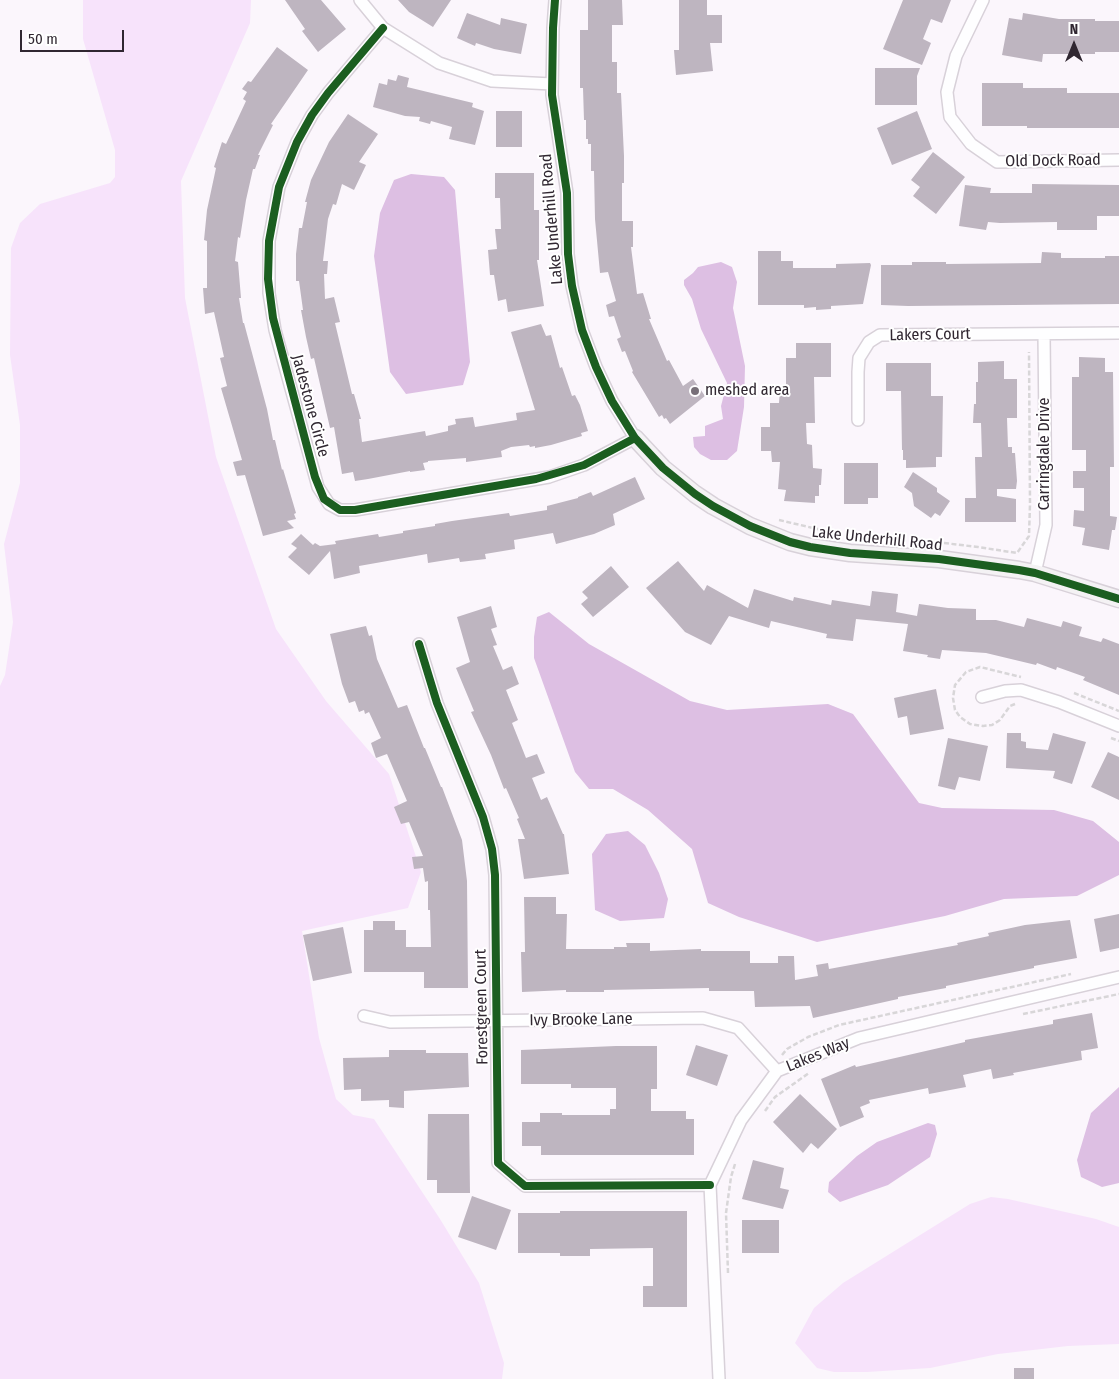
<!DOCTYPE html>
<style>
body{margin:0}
#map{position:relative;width:1119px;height:1379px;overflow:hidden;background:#fbf6fc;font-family:"Fira Sans Condensed",sans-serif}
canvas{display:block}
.north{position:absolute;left:1049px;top:20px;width:50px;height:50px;-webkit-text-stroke:4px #fff;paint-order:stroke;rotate:0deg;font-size:14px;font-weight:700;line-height:20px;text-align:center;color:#302731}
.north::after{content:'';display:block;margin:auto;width:18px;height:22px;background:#302731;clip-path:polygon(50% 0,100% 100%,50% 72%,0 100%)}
.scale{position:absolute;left:20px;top:30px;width:104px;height:22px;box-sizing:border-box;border:2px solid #302731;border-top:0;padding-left:6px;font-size:15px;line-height:18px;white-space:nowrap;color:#302731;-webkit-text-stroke:4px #fff;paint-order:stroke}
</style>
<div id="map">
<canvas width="1119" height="1379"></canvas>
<div class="north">N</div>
<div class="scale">50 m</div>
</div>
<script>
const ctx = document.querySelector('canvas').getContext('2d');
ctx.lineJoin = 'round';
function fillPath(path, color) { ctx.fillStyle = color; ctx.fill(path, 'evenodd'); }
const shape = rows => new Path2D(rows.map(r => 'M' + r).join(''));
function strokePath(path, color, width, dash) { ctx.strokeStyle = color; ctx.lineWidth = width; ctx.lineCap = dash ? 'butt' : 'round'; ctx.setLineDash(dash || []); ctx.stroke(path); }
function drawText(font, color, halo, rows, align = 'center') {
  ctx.font = font + ' "Fira Sans Condensed",sans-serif'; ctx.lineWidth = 4; ctx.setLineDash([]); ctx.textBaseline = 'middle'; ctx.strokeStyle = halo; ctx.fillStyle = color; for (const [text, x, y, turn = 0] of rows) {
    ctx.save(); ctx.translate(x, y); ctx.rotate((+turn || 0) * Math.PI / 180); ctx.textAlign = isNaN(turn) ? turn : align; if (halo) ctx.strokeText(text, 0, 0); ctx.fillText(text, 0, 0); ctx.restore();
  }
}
fillPath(shape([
 [83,0,251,0,250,23,181,181,185,298,216,457,276,629,326,701,389,774,421,872,408,908,302,931,319,1038,336,1099,353,1115,374,1119,440,1219,479,1283,504,1363,502,1379,0,1379,0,686,5,675,13,622,4,544,20,483,20,425,10,355,11,248,20,223,40,204,110,183,115,177,115,150,83,39],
 [991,1197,1008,1199,1096,1219,1119,1227,1119,1344,1068,1346,998,1354,930,1368,867,1372,834,1372,817,1368,795,1343,814,1308,843,1283,970,1204]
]), '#f7e3fb');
fillPath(shape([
 [411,174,444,177,455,190,470,362,463,385,406,394,390,372,374,256,380,213,394,180],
 [721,262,732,267,737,282,733,308,745,366,744,407,737,451,727,460,711,460,700,454,694,447,693,437,705,436,705,426,723,419,721,406,727,383,701,329,692,299,684,285,684,280,693,273,698,267],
 [549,612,589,644,690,701,727,710,828,704,853,714,919,803,942,808,1054,810,1093,821,1119,842,1119,875,1077,896,1004,899,945,916,817,942,739,917,708,903,692,849,648,810,613,789,589,789,575,772,534,658,534,637,537,617],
 [628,831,645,845,659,873,668,899,664,918,620,921,595,910,592,854,606,834],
 [1119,1087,1119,1183,1102,1187,1081,1177,1077,1160,1091,1113],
 [928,1123,935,1125,937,1134,930,1157,888,1185,840,1202,828,1192,829,1182,857,1156,877,1142]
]), '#ddbfe3');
fillPath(shape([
 [285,0,321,0,346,29,318,52,302,31,305,29],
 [398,0,451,0,433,27,409,12],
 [588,0,622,0,623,25,612,25,612,62,617,62,617,93,621,93,624,156,624,183,622,183,622,221,633,221,633,247,631,247,637,294,643,293,651,319,649,319,667,361,669,360,683,386,693,379,705,396,670,424,666,418,664,419,662,415,659,417,632,372,633,371,625,351,622,352,617,339,621,337,614,316,609,317,606,305,616,301,608,272,600,273,595,219,594,171,591,171,591,144,588,144,588,139,586,139,586,120,584,120,583,88,580,88,580,30,588,30],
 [679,0,707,0,707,15,722,15,722,43,710,43,713,71,676,75,674,50,679,50],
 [903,0,951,0,942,23,931,19,923,39,931,43,922,65,883,49],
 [467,13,500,25,501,18,527,24,521,54,494,49,476,43,475,46,457,38],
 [1023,13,1059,19,1095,19,1095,21,1119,21,1119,52,1095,52,1095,54,1043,54,1042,62,1002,55,1009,18,1022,20],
 [277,47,308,70,271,124,273,125,258,155,260,155,255,169,253,169,246,200,240,238,238,237,235,261,238,262,241,298,239,298,243,323,244,323,267,409,273,440,275,440,282,470,283,469,296,513,294,514,296,519,287,521,294,528,263,536,245,475,237,476,233,462,242,460,221,388,227,386,220,358,224,357,214,312,205,314,203,288,207,288,207,241,204,240,207,210,216,168,214,167,222,142,226,144,246,101,243,99,247,92,242,89,248,81,251,82],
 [875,68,920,68,917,76,917,105,875,105],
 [398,75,409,78,407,87,473,103,472,107,484,111,475,145,449,139,452,127,431,121,430,124,419,121,420,117,405,116,373,107,379,83,387,85,388,79,396,81],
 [982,83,1023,83,1023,88,1067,88,1067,93,1119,93,1119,128,1027,128,1027,126,982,126],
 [496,111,522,111,522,147,496,147],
 [917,111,932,149,892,165,877,128],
 [348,114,378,134,359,162,366,165,354,190,342,184,336,205,333,204,328,219,323,261,328,261,327,274,324,274,325,299,334,297,340,322,335,323,352,394,354,394,361,419,359,419,362,442,425,431,426,436,448,431,448,426,456,424,455,419,473,417,475,427,517,420,516,413,535,410,511,332,541,324,546,336,551,335,560,368,562,367,572,396,575,395,580,405,588,431,581,433,582,436,551,445,535,448,535,446,530,447,529,445,511,447,501,451,502,457,488,459,466,462,466,458,428,461,428,462,423,463,425,470,410,472,410,471,368,479,355,481,353,472,342,474,334,427,330,428,314,358,311,359,306,337,301,310,303,310,299,281,296,281,296,254,299,228,302,228,307,202,305,202,311,180,329,142],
 [933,152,965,177,936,214,913,196,920,187,911,180],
 [495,173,534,173,534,210,539,210,539,260,537,260,544,306,508,312,506,299,498,301,494,275,490,275,488,250,497,249,495,229,501,229,500,198,495,198],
 [1032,184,1119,185,1119,216,1097,216,1097,230,1057,230,1057,222,1000,223,988,222,986,230,959,226,965,185,991,188,990,193,1032,193],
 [758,251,781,251,781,261,793,261,793,268,836,268,836,264,870,263,871,265,863,304,831,306,831,309,816,310,816,307,804,308,804,305,758,305],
 [1042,252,1061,253,1061,258,1105,258,1105,256,1119,256,1119,304,908,306,881,305,881,265,912,265,912,262,946,262,946,264,1041,263],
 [796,343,831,343,831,377,814,377,815,423,806,423,807,444,812,445,813,468,822,469,821,485,819,485,819,496,815,496,815,503,784,501,786,490,778,489,780,462,772,462,771,451,761,451,761,427,770,427,770,403,779,403,780,389,786,389,786,358,796,358],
 [1079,357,1105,358,1105,372,1113,372,1114,467,1110,467,1110,516,1117,517,1115,530,1112,530,1109,550,1082,545,1085,528,1073,526,1074,510,1084,511,1084,488,1073,488,1073,471,1086,471,1086,450,1072,450,1072,377,1079,377],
 [1004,361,1004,379,1017,379,1017,418,1007,418,1008,447,1012,447,1012,453,1015,453,1017,481,1016,489,997,489,997,496,1016,499,1016,522,965,522,965,498,976,498,975,457,982,457,981,423,973,423,974,404,976,404,976,382,978,382,978,362],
 [886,363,931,363,931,396,943,396,942,457,936,457,936,467,906,468,906,460,903,460,903,450,902,450,901,391,886,391],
 [844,463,878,463,878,498,868,498,868,504,844,504],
 [913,472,937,488,937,492,950,501,940,516,935,513,931,518,914,506,912,493,904,487],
 [635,477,645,499,613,514,615,525,594,534,556,544,553,533,514,540,515,549,485,554,486,559,460,562,459,558,428,563,427,554,359,566,360,573,334,579,330,551,309,575,288,557,297,548,291,544,301,534,313,545,315,543,320,546,336,544,335,541,378,534,379,537,403,533,403,531,435,526,435,524,452,521,509,513,510,516,547,510,547,506,578,498,578,497,591,492,593,496],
 [678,561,704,591,707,585,748,608,754,589,793,601,794,597,831,605,832,600,870,606,872,591,898,594,896,612,917,616,919,604,948,608,976,609,976,620,996,620,1024,627,1027,618,1061,627,1063,621,1082,627,1079,636,1101,642,1103,638,1119,644,1119,695,1083,680,1085,677,1057,667,1056,670,1037,663,1036,665,986,653,942,650,940,659,927,657,928,655,903,651,908,624,856,619,853,641,826,638,827,634,771,621,769,628,729,616,711,645,685,632,646,588],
 [611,566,629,587,593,617,581,604,588,598,582,592],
 [491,606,497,627,491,629,497,645,493,646,503,670,512,666,519,684,506,690,518,720,512,723,526,758,537,754,545,773,532,778,541,800,547,797,563,834,564,834,569,874,524,879,518,839,525,839,517,819,519,818,506,788,504,789,491,755,471,712,474,711,456,668,470,662,457,617],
 [366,626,369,636,372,635,377,659,398,708,407,705,424,748,425,748,441,787,442,787,462,840,467,881,468,988,424,988,424,972,364,972,364,930,373,930,373,921,395,921,395,930,406,930,406,947,431,947,430,910,428,910,428,881,425,882,423,868,414,869,412,857,423,856,409,822,401,824,394,807,407,801,387,754,376,758,371,743,381,738,369,712,365,714,364,710,359,712,355,701,349,703,342,684,330,634],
 [936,689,944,729,910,735,907,716,898,718,894,698],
 [1007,733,1021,733,1021,741,1026,742,1026,748,1048,750,1053,733,1086,742,1072,784,1053,778,1055,771,1006,768],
 [948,738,988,746,980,781,959,777,955,790,938,786],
 [1108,752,1119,757,1119,800,1091,787],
 [524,897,556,897,556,914,567,914,566,949,614,949,614,947,627,947,626,943,650,943,650,951,701,949,701,951,750,951,750,963,778,963,778,956,794,956,795,980,818,976,816,965,828,963,829,969,958,945,957,943,989,936,988,933,1025,925,1070,920,1077,958,1034,966,1034,968,946,986,946,988,898,997,898,999,813,1018,810,1006,755,1007,754,991,709,991,709,988,604,990,604,992,566,992,566,990,522,992,521,952,525,952],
 [1119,914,1119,948,1100,952,1094,919],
 [343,927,352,973,313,981,303,935],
 [1092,1013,1098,1048,1081,1051,1082,1060,1013,1073,1014,1075,993,1079,991,1069,963,1075,966,1087,929,1094,928,1088,869,1100,870,1103,860,1107,864,1117,840,1127,821,1079,855,1065,856,1067,965,1042,965,1040,1053,1024,1053,1020],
 [696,1045,728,1055,717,1086,686,1075],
 [616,1046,657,1046,657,1089,651,1089,651,1111,686,1111,686,1119,694,1119,694,1155,541,1155,541,1146,522,1146,522,1122,540,1122,540,1113,562,1113,562,1115,610,1115,610,1109,616,1109,616,1088,571,1088,571,1084,521,1084,521,1050],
 [389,1050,426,1050,426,1053,468,1053,469,1087,404,1091,404,1108,389,1107,389,1100,361,1101,361,1089,344,1090,343,1058,389,1057],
 [800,1094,837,1129,818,1149,811,1143,803,1153,773,1122],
 [428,1114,469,1114,470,1193,437,1193,437,1180,427,1180],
 [753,1160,784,1168,780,1188,789,1190,783,1209,742,1199],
 [472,1196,511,1210,496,1250,458,1237],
 [560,1211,687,1211,687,1307,643,1307,643,1286,653,1286,653,1248,590,1249,590,1256,560,1256,560,1253,518,1253,518,1213,560,1213],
 [742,1220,779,1220,779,1253,742,1253],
 [1014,1368,1034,1368,1034,1379,1014,1379]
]), '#beb5c0');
const street = shape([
 [360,0,383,28,439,63,492,81,552,84],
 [983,0,956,56,947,92,950,117,971,144,997,162,1119,160],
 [383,28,328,93,312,115,297,142,279,187,269,241,269,293,275,330,318,487,329,504,340,510,355,510,549,477,584,465,635,438,612,401,596,367,582,330,572,286,568,254,567,193,552,95,553,28,555,0],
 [858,420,858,372,859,358,869,342,880,335,1119,333],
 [1035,573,1046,525,1044,334],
 [419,644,437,703,483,817,492,849,495,875,498,1163,525,1186,710,1185],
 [982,697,1005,691,1021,690,1059,702,1119,726],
 [364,1016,390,1022,703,1018,738,1028,777,1071],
 [719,1379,710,1185,741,1120,777,1071,859,1038,1119,977]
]);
const secondary = shape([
 [635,438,663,468,695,494,713,506,750,526,790,542,810,547,850,553,939,559,1019,570,1035,573,1119,599]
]);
strokePath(street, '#d8d1d9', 14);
strokePath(secondary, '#d8d1d9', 19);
strokePath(shape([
 [779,520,847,536],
 [944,543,978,547,1017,553,1029,536,1030,504,1029,352],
 [1074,693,1119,711],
 [1015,704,1010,706,1000,720,992,725,983,726,970,724,960,717,955,710,953,698,955,685,966,672,980,667,1021,677],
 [1111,738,1119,741],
 [1023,1014,1119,994],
 [782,1055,787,1049,808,1037,839,1025,1071,974],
 [765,1111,775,1097,809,1073],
 [728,1273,726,1213,731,1177,735,1164]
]), '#d8d6d8', 2.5, [5, 2.5]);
strokePath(street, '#fefeff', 11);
strokePath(secondary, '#f4f2f4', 16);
strokePath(shape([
 [555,0,553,28,552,95,567,193,568,254,572,286,582,330,596,367,612,401,635,438,663,468,695,494,713,506,750,526,790,542,810,547,850,553,939,559,1019,570,1035,573,1119,599],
 [383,28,328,93,312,115,297,142,279,187,269,241,268,279,273,318,315,477,324,499,340,510,355,510,536,479,584,465,635,438],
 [419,644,437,703,483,817,492,849,495,875,498,1163,525,1186,710,1185]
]), '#1b5e20', 8);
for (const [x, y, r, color] of [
 [695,391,5,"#776f78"]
]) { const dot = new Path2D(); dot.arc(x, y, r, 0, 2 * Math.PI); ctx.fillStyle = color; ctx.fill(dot); strokePath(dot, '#fff', 2); }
drawText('16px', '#302731', '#fff', [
 ["Old Dock Road",1053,161,-1],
 ["Lake Underhill Road",552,219,-95],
 ["Lakers Court",930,335,-1],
 ["Jadestone Circle",310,406,75],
 ["Carringdale Drive",1045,454,-90],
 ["Lake Underhill Road",877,539,6],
 ["Forestgreen Court",482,1007,-91],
 ["Ivy Brooke Lane",581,1020,-1],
 ["Lakes Way",818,1055,-22]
]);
drawText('16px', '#302731', '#fff', [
 ["meshed area",705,391]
], 'left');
</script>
